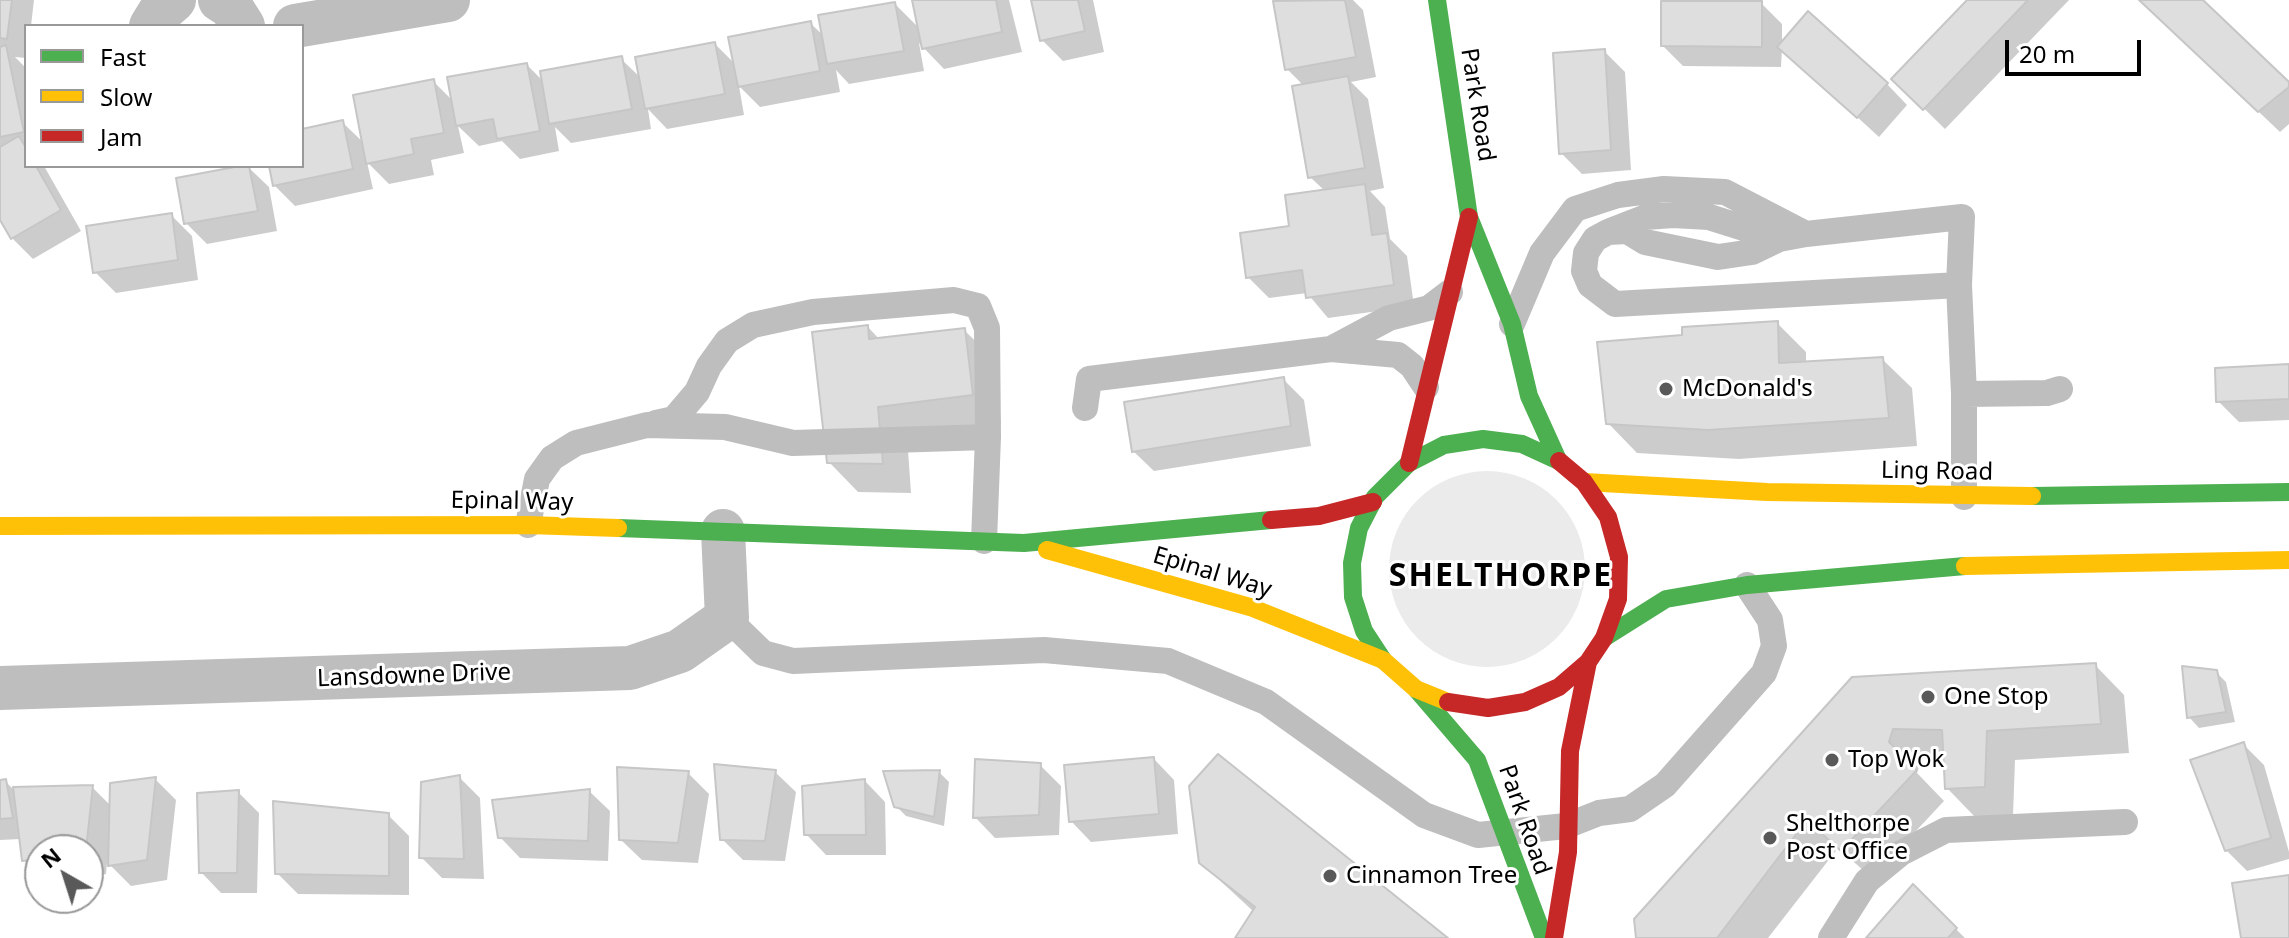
<!DOCTYPE html>
<style>
body{margin:0}
#map{position:relative;width:2289px;height:938px;overflow:hidden;background:#fff;font-family:"Noto Sans",sans-serif}
canvas{display:block}
.legend{position:absolute;left:24px;top:24px;width:280px;height:144px;box-sizing:border-box;background:#fff;border:2px solid #999;margin:0;padding:10px 14px;list-style:none;font-size:24px;color:#000}
.legend li{display:flex;align-items:center;gap:16px;height:40px}
.legend b{width:40px;border:2px solid #999}
.north{position:absolute;left:24px;top:834px;width:80px;height:80px;box-sizing:border-box;background:#fff;border:2px solid #999;border-radius:50%;rotate:321deg;font-size:22px;font-weight:700;line-height:32px;text-align:center;color:#000}
.north::after{content:'';display:block;margin:auto;width:28px;height:36px;background:#595959;clip-path:polygon(50% 0,100% 100%,50% 72%,0 100%)}
.scale{position:absolute;left:2005px;top:40px;width:136px;height:36px;box-sizing:border-box;border:4px solid #000;border-top:0;padding-left:10px;font-size:24px;line-height:28px;white-space:nowrap;color:#000;-webkit-text-stroke:6px #fff;paint-order:stroke}
</style>
<div id="map">
<canvas width="2289" height="938"></canvas>
<ul class="legend">
<li><b style="height:10px;background:#4caf50"></b>Fast</li>
<li><b style="height:10px;background:#ffc107"></b>Slow</li>
<li><b style="height:10px;background:#c62828"></b>Jam</li>
</ul>
<div class="north">N</div>
<div class="scale">20 m</div>
</div>
<script>
const ctx = document.querySelector('canvas').getContext('2d');
ctx.lineJoin = 'round';
function fillPath(path, color) { ctx.fillStyle = color; ctx.fill(path, 'evenodd'); }
const shape = rows => new Path2D(rows.map(r => 'M' + r).join(''));
function strokePath(path, color, width, dash) { ctx.strokeStyle = color; ctx.lineWidth = width; ctx.lineCap = dash ? 'butt' : 'round'; ctx.setLineDash(dash || []); ctx.stroke(path); }
function drawText(font, color, halo, rows, align = 'center') {
  ctx.font = font + ' "Noto Sans",sans-serif'; ctx.lineWidth = 6; ctx.setLineDash([]); ctx.textBaseline = 'middle'; ctx.strokeStyle = halo; ctx.fillStyle = color; for (const [text, x, y, turn = 0] of rows) {
    ctx.save(); ctx.translate(x, y); ctx.rotate((+turn || 0) * Math.PI / 180); ctx.textAlign = isNaN(turn) ? turn : align; if (halo) ctx.strokeText(text, 0, 0); ctx.fillText(text, 0, 0); ctx.restore();
  }
}
fillPath(shape([
 '1389 569a98 98 0 1 1 196 0a98 98 0 1 1-196 0Z'
]), '#ebebeb');
fillPath(shape([
 [0,0,34,0,31,26,26,26,26,58,15,57,26,68,26,166,44,166,81,231,33,259,12,238,0,216],
 [914,0,1009,0,1022,52,944,69,919,43,924,71,849,84,836,70,840,92,760,107,739,86,744,115,667,129,648,109,651,129,571,143,555,127,559,151,520,159,502,141,479,146,458,126,464,153,431,160,434,175,389,184,367,162,373,189,295,206,274,185,271,166,302,166,302,131,342,122,365,144,433,81,454,102,527,65,543,81,621,59,641,78,715,44,736,65,810,23,824,36,895,4,920,29],
 [1033,0,1093,0,1104,52,1063,61,1042,40],
 [1287,0,1353,0,1363,10,1376,77,1351,82,1368,99,1384,188,1370,191,1385,207,1390,239,1407,256,1414,306,1328,318,1307,293,1269,298,1248,277,1325,191,1310,177,1304,86,1287,69,1275,2],
 [1970,0,2069,0,1945,129,1894,79],
 [2141,0,2200,0,2289,85,2289,124,2280,132],
 [1761,3,1782,24,1782,45,1887,84,1907,105,1879,137,1782,48,1781,67,1683,66,1663,46],
 [1604,51,1625,72,1631,170,1582,174,1561,153],
 [248,167,269,187,277,231,207,244,186,223],
 [171,215,192,236,198,280,116,293,95,272],
 [1777,323,1806,352,1806,363,1882,359,1912,388,1917,446,1739,459,1637,453,1608,423,1684,336],
 [868,327,880,340,964,330,994,359,1001,424,907,436,911,493,858,492,829,462],
 [2289,366,2289,420,2239,422,2218,401],
 [1283,379,1304,400,1311,446,1154,471,1133,451],
 [2095,665,2124,695,2129,753,2015,760,2013,816,1976,818,1947,788,1945,758,1922,758,1917,773,1944,801,1872,878,1838,848,1768,938,1638,938,1853,679],
 [2216,672,2226,682,2235,722,2199,728,2189,717],
 [2243,744,2264,765,2289,852,2289,859,2247,871,2226,850],
 [1154,759,1174,780,1178,834,1091,842,1071,821],
 [1040,765,1061,786,1059,835,995,838,975,817],
 [775,772,796,792,785,861,743,860,722,839],
 [939,772,949,782,944,826,906,816,896,806],
 [688,773,709,794,698,863,642,860,621,840],
 [459,777,480,798,484,879,442,878,421,857],
 [155,779,176,800,167,880,131,886,107,862,106,874,88,876,88,850,40,850,40,876,24,860,21,839,0,840,0,782,6,782,13,789,92,787,112,807],
 [865,781,885,802,886,855,826,855,806,834],
 [589,791,610,811,608,861,520,858,500,837],
 [238,792,259,813,257,893,221,893,201,872],
 [388,815,409,836,409,895,298,894,277,873],
 [1200,862,1444,938,1237,938,1254,912],
 [1913,887,1965,938,1869,938]
]), '#0003');
const building = shape([
 [0,0,12,0,7,39,0,38,0,0],
 [912,0,996,0,1002,32,922,49,912,0],
 [1031,0,1078,0,1085,31,1040,41,1031,0],
 [1345,0,1356,57,1285,70,1273,1,1345,0],
 [1967,0,2028,0,1923,110,1891,79,1967,0],
 [2139,0,2203,0,2289,82,2289,87,2258,112,2139,0],
 [1661,1,1762,1,1762,47,1661,46,1661,1],
 [895,2,904,51,827,64,818,15,895,2],
 [1808,11,1888,83,1857,118,1777,47,1808,11],
 [811,21,820,71,738,87,728,37,811,21],
 [715,42,725,94,645,109,635,57,715,42],
 [6,45,24,132,0,137,0,47,6,45],
 [1605,49,1611,150,1559,154,1553,53,1605,49],
 [622,56,632,109,549,124,540,71,622,56],
 [527,63,540,131,497,139,493,119,456,126,447,77,527,63],
 [1348,76,1365,168,1308,178,1292,86,1348,76],
 [434,79,444,133,411,139,414,154,366,164,353,95,434,79],
 [343,120,353,169,273,186,269,166,302,166,302,129,343,120],
 [19,136,26,148,26,166,36,166,61,210,11,239,0,220,0,147,19,136],
 [240,166,249,166,258,211,184,224,176,178,240,166],
 [1365,184,1372,235,1387,233,1394,285,1306,298,1302,270,1246,278,1240,233,1289,226,1285,195,1365,184],
 [172,213,178,260,93,273,86,226,172,213],
 [1778,321,1779,363,1883,357,1889,418,1708,430,1606,424,1597,342,1682,335,1682,327,1778,321],
 [868,325,869,339,965,328,973,395,878,407,883,464,827,463,812,332,868,325],
 [2289,364,2289,399,2216,402,2215,368,2289,364],
 [1284,377,1291,426,1132,452,1124,402,1284,377],
 [2096,663,2101,724,1987,731,1985,787,1945,789,1942,730,1893,729,1889,742,1917,770,1841,851,1807,820,1717,938,1636,938,1634,919,1852,677,2096,663],
 [2182,666,2217,670,2226,712,2187,718,2182,666],
 [2244,742,2271,838,2225,851,2190,760,2244,742],
 [1218,754,1448,938,1235,938,1255,907,1199,863,1189,786,1218,754],
 [1154,757,1159,814,1069,822,1064,765,1154,757],
 [975,759,1041,763,1039,815,973,818,975,759],
 [714,764,776,770,765,841,720,840,714,764],
 [617,767,689,771,678,843,619,840,617,767],
 [940,770,934,817,894,807,883,771,940,770],
 [460,775,464,859,419,858,421,782,460,775],
 [156,777,147,860,108,866,110,783,156,777],
 [6,779,13,818,0,819,0,780,6,779],
 [865,779,866,835,804,835,802,786,865,779],
 [93,785,86,850,40,850,40,859,22,861,13,787,93,785],
 [590,789,588,841,498,838,492,800,590,789],
 [239,790,237,873,199,873,197,793,239,790],
 [273,801,389,813,389,876,275,874,273,801],
 [2289,875,2289,938,2241,938,2232,883,2289,875],
 [1913,884,1957,928,1948,938,1866,938,1913,884]
]);
fillPath(building, '#dedede');
strokePath(building, '#c6c6c6', 2);
strokePath(shape([
 [1610,231,1646,217,1673,215,1709,217,1779,239],
 [1959,285,1615,304,1590,285,1584,271,1586,253,1595,239,1608,232,1627,231,1645,242,1718,257,1752,252,1779,239,1806,234,1962,217,1959,285,1964,394,1964,497],
 [1512,324,1542,253,1575,209,1618,195,1664,189,1725,192,1806,234],
 [1331,349,1389,318,1429,308,1450,292],
 [1964,394,2047,393,2060,389],
 [1085,408,1089,379,1331,349,1398,355,1412,366,1426,387],
 [656,423,674,419,697,392,709,366,727,341,753,325,813,312,954,300,978,306,987,328,988,437],
 [528,525,537,479,552,458,576,443,647,425,725,427,793,443,988,437,984,541],
 [727,618,763,653,793,661,1044,650,1168,661,1266,702,1424,815,1478,835,1566,826,1599,813,1630,809,1665,785,1764,673,1774,646,1770,620,1747,585],
 [1831,938,1867,881,1901,853,1946,830,2125,822]
]), '#bebebe', 26);
strokePath(shape([
 [220,0,231,7,243,26],
 [151,26,159,13,174,0],
 [295,26,448,0],
 [0,688,630,668,680,651,727,618,723,531]
]), '#bebebe', 44);
strokePath(shape([
 [1437,0,1469,217,1512,324,1529,396,1558,460],
 [2032,496,2289,492],
 [618,528,1024,543,1271,520],
 [1604,638,1666,599,1747,585,1965,566],
 [1383,660,1364,631,1353,597,1352,563,1359,528,1375,497,1409,463,1444,445,1483,439,1522,444,1559,461],
 [1416,689,1477,760,1544,938]
]), '#4caf50', 18);
strokePath(shape([
 [1584,482,1767,492,2032,496],
 [0,526,528,525,618,528],
 [1047,550,1250,607,1383,660,1416,689,1448,702],
 [1965,566,2289,560]
]), '#ffc107', 18);
strokePath(shape([
 [1409,463,1469,217],
 [1271,520,1319,516,1373,502],
 [1448,702,1488,708,1525,702,1559,687,1588,662,1604,638,1618,599,1619,557,1608,517,1584,482,1559,461],
 [1554,938,1568,852,1570,751,1588,662]
]), '#c62828', 18);
for (const [x, y, r, color] of [
 [1666,389,8,"#595959"],
 [1928,697,8,"#595959"],
 [1832,760,8,"#595959"],
 [1770,838,8,"#595959"],
 [1330,876,8,"#595959"]
]) { const dot = new Path2D(); dot.arc(x, y, r, 0, 2 * Math.PI); ctx.fillStyle = color; ctx.fill(dot); strokePath(dot, '#fff', 3); }
drawText('24px', '#000', '#fff', [
 ["Park Road",1477,105,81],
 ["Ling Road",1937,472,1],
 ["Epinal Way",512,502,1],
 ["Epinal Way",1212,573,17],
 ["Lansdowne Drive",414,676,-2],
 ["Park Road",1524,820,71]
]);
drawText('24px', '#000', '#fff', [
 ["McDonald's",1682,389],
 ["One Stop",1944,697],
 ["Top Wok",1848,760],
 ["Shelthorpe",1786,824],
 ["Post Office",1786,852],
 ["Cinnamon Tree",1346,876]
], 'left');
ctx.letterSpacing = '2px';
drawText('bold 32px', '#000', '#fff', [
 ["SHELTHORPE",1501,577]
]);
ctx.letterSpacing = '0px';
</script>
